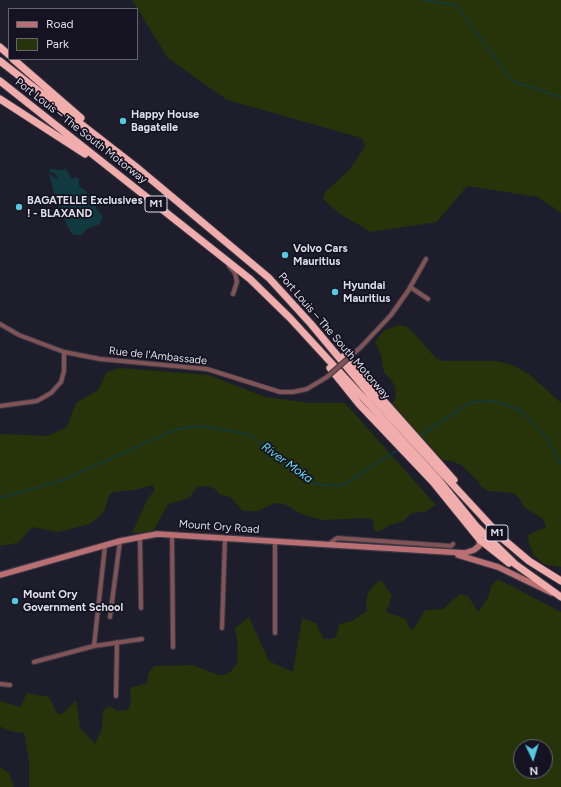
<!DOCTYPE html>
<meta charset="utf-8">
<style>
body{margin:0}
#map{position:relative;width:561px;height:787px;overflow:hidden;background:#1e1d2c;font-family:Figtree,sans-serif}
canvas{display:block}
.legend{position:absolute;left:8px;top:8px;width:130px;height:52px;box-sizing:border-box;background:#151322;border:1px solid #656471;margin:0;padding:5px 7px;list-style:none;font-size:12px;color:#dedee8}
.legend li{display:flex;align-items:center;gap:8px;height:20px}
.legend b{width:20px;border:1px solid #656471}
.north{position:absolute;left:513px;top:739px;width:40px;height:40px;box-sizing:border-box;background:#151322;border:1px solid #656471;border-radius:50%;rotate:176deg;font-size:11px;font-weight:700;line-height:16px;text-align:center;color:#dedee8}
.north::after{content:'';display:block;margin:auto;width:14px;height:18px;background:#56c9e1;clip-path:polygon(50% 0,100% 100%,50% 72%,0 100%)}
</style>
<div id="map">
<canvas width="561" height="787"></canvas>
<ul class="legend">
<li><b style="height:5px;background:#ba7072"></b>Road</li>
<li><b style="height:11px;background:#273308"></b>Park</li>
</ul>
<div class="north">N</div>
</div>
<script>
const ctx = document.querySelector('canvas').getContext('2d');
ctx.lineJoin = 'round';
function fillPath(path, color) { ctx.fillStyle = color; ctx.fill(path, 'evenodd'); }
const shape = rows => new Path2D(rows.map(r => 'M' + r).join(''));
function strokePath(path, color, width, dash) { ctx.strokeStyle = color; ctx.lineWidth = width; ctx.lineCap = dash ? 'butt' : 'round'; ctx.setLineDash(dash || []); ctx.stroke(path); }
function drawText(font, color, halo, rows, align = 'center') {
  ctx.font = font + ' Figtree,sans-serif'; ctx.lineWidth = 3.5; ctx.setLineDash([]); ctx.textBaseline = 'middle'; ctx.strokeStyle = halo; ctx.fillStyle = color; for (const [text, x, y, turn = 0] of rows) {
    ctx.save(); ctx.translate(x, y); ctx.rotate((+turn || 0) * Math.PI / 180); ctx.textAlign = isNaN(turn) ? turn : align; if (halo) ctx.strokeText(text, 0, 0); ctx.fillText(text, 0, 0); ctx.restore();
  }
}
fillPath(shape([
 [132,0,561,0,561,213,538,197,467,186,437,222,371,232,340,214,323,199,325,192,350,169,365,146,362,138,227,100,168,58],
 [398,325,408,327,437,359,445,361,496,361,512,365,529,374,561,403,561,567,544,564,533,555,528,538,529,534,546,527,543,519,524,507,520,499,513,493,488,491,481,486,477,480,461,465,452,461,443,460,391,406,396,396,395,387,391,379,384,373,381,355,375,342,383,331],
 [120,368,209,375,265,397,311,403,345,403,436,505,425,512,412,513,402,522,390,525,378,532,374,530,373,521,370,518,323,520,304,515,284,504,275,503,258,511,243,511,230,497,221,495,215,489,207,486,197,487,189,498,168,504,154,530,150,532,132,533,147,500,153,492,155,489,152,485,135,490,113,492,109,495,104,512,90,524,58,532,32,527,18,543,0,546,0,434,48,436,67,427,76,403,98,390,107,372],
 [498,579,561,612,561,787,29,787,29,762,24,732,20,733,6,730,0,726,0,701,20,707,27,693,49,697,57,713,61,715,76,700,80,728,95,744,102,728,103,710,110,706,117,711,128,710,131,702,130,688,147,683,148,674,154,666,193,665,219,675,228,674,237,664,238,645,235,628,249,617,269,661,293,672,302,618,316,623,323,639,331,639,336,637,339,624,352,621,367,611,366,602,368,593,377,582,382,581,392,596,386,612,406,619,409,627,413,630,425,610,443,609,460,594,468,596,478,612,488,598,491,586],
 [521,747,545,747,545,771,521,771],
 [0,767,9,773,14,787,0,787]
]), '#273308');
fillPath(shape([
 [65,168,72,179,75,177,79,179,79,186,86,191,89,197,97,201,96,209,103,216,100,224,87,229,82,235,75,235,71,233,57,204,49,174,58,180,57,175,49,171,49,169,63,170]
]), '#103a40');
strokePath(shape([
 [423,0,456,5,512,81,561,97],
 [418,437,471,402,494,401,520,410,546,437,561,464],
 [0,498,60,481,177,429,201,426,248,434,313,484,341,486,398,450]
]), '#103a40', 1.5);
const street = shape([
 [229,266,235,273,237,282,233,294],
 [410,287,428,299],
 [0,324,19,335,64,352,100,359,207,369,280,392,293,392,307,389,327,377],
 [361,347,391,315,408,291,426,259],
 [0,406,37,401,51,393,61,382,64,371,64,352],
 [172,534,173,647],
 [140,537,141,608],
 [275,541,275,633],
 [329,544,337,538,451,546,453,544],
 [110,617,120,541],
 [222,628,225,538],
 [94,646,105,546],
 [34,662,94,646,142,639],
 [0,684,10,685],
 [116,696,117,642]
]);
const secondary = shape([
 [458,555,498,567,552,593],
 [0,575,120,541,157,534,465,553,474,550,479,546,480,540]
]);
const highway = shape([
 [0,47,9,55],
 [13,59,81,118],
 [0,61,135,166,269,278,311,324,371,396,503,539,529,561,561,581],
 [0,81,250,279,290,318,437,478,476,526,515,564,561,597],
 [0,99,85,154],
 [344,356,454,480],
 [330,368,359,404,433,482,480,540,509,563]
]);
strokePath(street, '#393846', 6);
strokePath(secondary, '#393846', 8);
strokePath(highway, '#393846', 9);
strokePath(street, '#815354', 4);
strokePath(secondary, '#ba7072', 5.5);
strokePath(highway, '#f1acac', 7);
const streetBridge = shape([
 [327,377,361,347]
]);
strokePath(streetBridge, '#393846', 6, []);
strokePath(streetBridge, '#815354', 4);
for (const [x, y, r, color] of [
 [123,121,4,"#56c9e1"],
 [19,207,4,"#56c9e1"],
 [285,255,4,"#56c9e1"],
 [335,292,4,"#56c9e1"],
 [15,601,4,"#56c9e1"]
]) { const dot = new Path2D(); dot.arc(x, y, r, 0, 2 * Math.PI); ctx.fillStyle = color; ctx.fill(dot); strokePath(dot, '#151322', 1.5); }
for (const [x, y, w] of [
 [156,204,22],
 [497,533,22]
]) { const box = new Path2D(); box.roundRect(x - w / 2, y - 8, w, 16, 3); ctx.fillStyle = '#151322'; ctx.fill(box); strokePath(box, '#dedee8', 1); }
drawText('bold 10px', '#dedee8', null, [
 ["M1",156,204],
 ["M1",497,533]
]);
drawText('bold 11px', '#dedee8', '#151322', [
 ["Happy House",131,115],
 ["Bagatelle",131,128],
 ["BAGATELLE Exclusives",27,201],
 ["! - BLAXAND",27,214],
 ["Volvo Cars",293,249],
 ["Mauritius",293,262],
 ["Hyundai",343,286],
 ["Mauritius",343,299],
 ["Mount Ory",23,595],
 ["Government School",23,608]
], 'left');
drawText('11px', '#dedee8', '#151322', [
 ["Port Louis – The South Motorway",81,131,38],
 ["Port Louis – The South Motorway",334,336,49],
 ["Rue de l'Ambassade",158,356,6],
 ["Mount Ory Road",219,527,4]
]);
drawText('italic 12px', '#69deee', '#151322', [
 ["River Moka",287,463,36]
]);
</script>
